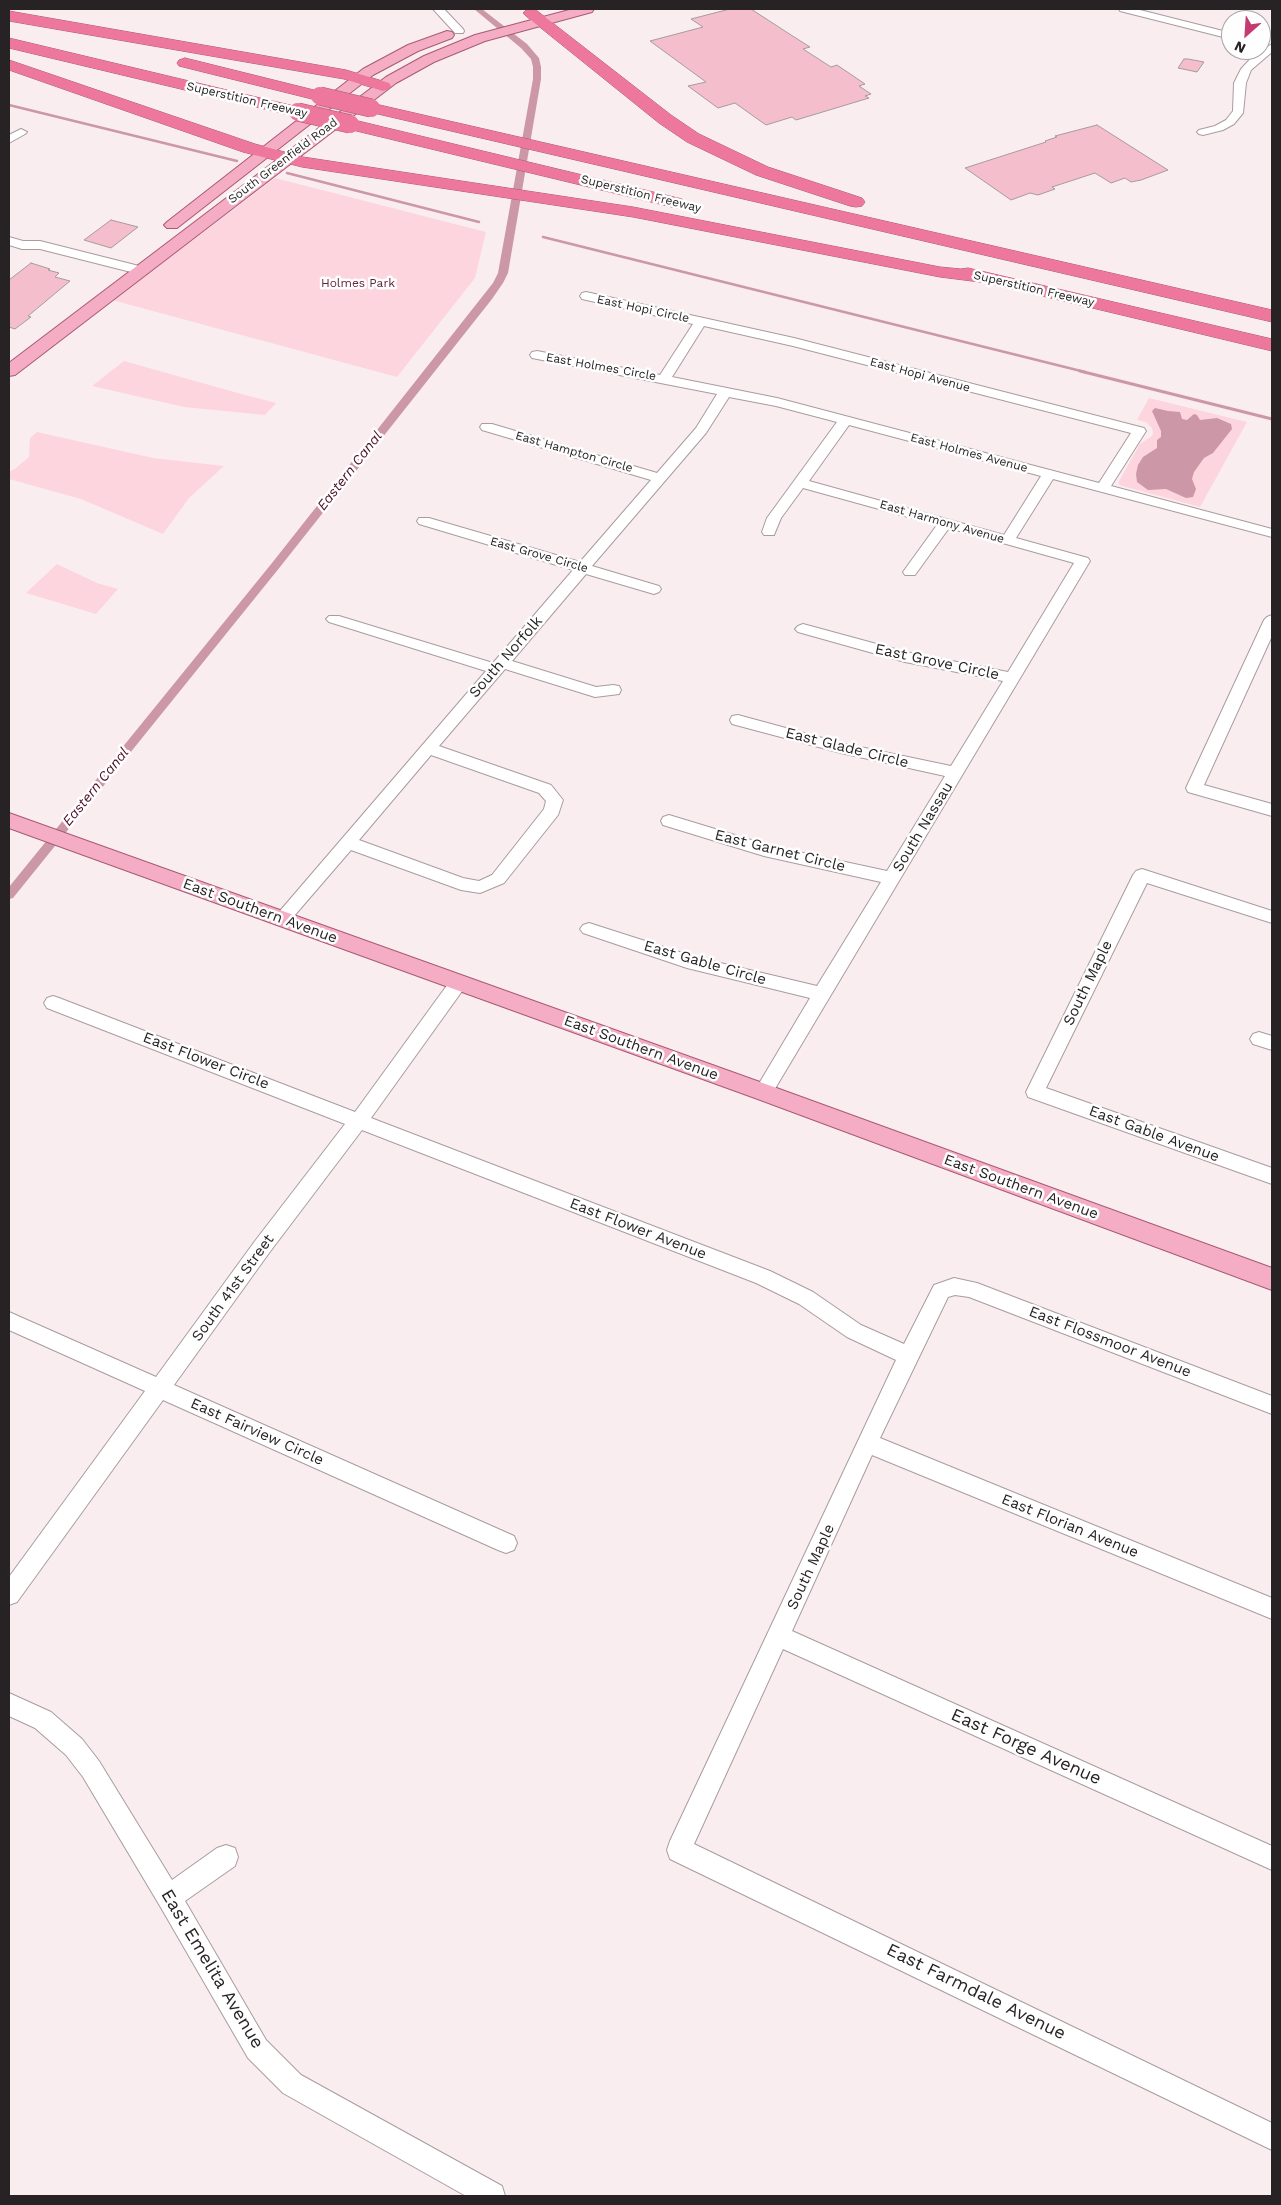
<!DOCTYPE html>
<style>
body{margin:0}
#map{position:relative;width:1281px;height:2205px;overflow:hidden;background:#faedf0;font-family:"Work Sans",sans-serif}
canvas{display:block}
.frame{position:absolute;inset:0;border:10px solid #272324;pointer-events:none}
.north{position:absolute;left:1221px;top:10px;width:50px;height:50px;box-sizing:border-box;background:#fefefe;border:1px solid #a8a6a7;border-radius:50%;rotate:206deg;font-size:14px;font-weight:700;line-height:20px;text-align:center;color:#272324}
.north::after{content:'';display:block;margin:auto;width:18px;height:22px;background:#c53a70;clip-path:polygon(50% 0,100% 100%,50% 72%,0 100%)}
</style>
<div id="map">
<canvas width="1281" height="2205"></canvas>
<div class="frame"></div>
<div class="north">N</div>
</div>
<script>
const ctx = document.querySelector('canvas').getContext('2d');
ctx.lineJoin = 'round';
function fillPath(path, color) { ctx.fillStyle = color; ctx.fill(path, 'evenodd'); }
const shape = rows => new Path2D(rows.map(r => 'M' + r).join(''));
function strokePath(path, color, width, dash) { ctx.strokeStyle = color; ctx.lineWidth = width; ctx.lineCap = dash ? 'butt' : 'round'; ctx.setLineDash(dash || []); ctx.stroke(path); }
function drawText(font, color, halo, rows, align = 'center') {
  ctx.font = font + ' "Work Sans",sans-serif'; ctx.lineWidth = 5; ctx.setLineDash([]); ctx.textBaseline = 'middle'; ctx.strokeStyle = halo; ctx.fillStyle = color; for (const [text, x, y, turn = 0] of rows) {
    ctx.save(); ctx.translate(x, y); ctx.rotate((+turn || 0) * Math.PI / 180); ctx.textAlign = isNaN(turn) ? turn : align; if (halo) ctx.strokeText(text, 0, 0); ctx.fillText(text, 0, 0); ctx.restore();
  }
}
fillPath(shape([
 [275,178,486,232,475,278,397,377,112,300,155,266,184,247],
 [124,361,245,395,276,403,265,415,184,407,92,386],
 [1149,398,1247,422,1200,507,1119,485,1119,481,1140,444,1152,436,1153,433,1152,428,1146,422,1137,420],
 [37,432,153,458,224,466,189,498,163,534,81,499,9,479,9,472,16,468,29,457,30,438],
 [57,564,97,583,118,589,96,614,26,593]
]), '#fdd5df');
fillPath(shape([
 [1155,408,1168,411,1180,412,1182,419,1187,420,1194,414,1197,415,1200,420,1217,418,1231,424,1232,429,1213,453,1204,458,1194,472,1192,479,1196,489,1193,497,1186,498,1166,489,1148,490,1137,482,1136,474,1138,465,1143,457,1157,448,1157,440,1161,437,1161,431,1152,411]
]), '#cc97a6');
strokePath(shape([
 [9,105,237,161],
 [287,173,479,222],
 [543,237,1085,372]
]), '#cc97a6', 2.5);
strokePath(shape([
 [1080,371,1272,419]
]), '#cc97a6', 3);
fillPath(shape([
 [474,9,482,9,527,44,539,58,541,67,541,79,508,273,503,283,492,299,280,567,13,898,9,899,9,887,272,563,493,283,498,273,533,79,533,67,531,59,521,48,474,9]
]), '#cc97a6');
const building = shape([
 [730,9,751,9,791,35,810,47,803,49,831,67,837,65,865,84,859,86,871,94,865,96,869,98,796,120,792,117,766,125,735,103,718,108,688,86,706,82,650,41,703,27,691,19,730,9],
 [1184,59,1188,59,1204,62,1197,72,1178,68,1184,59],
 [1097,125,1168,170,1141,180,1131,182,1125,178,1111,183,1095,173,1052,187,1055,189,1038,195,1030,193,1011,200,965,168,1046,142,1045,141,1057,137,1055,136,1097,125],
 [111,220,138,227,111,248,84,240,111,220],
 [31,263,50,269,48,270,59,273,55,277,70,281,28,316,31,317,15,329,9,327,9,280,31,263]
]);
fillPath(building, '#f5becd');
strokePath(building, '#a69a9d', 1);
const minor = shape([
 [433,9,444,9,463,29,464,31,463,33,455,33,433,9],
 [1119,9,1136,9,1231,33,1231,39,1120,11,1119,9],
 [1272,44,1272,52,1251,70,1246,83,1243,113,1234,124,1223,130,1203,135,1199,134,1197,132,1199,130,1215,126,1226,120,1233,111,1234,83,1241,69,1253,56,1272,44],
 [21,129,27,132,25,134,9,143,9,135,21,129],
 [9,237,23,241,40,241,143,267,145,270,139,274,40,249,22,249,9,245,9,237],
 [586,292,794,338,1144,428,1146,431,1111,486,1272,529,1272,537,1053,479,1016,538,1088,558,1090,561,770,1097,763,1099,756,1097,754,1092,810,998,687,968,583,933,580,929,583,925,589,923,695,957,817,986,881,882,764,856,663,825,661,821,663,817,669,815,771,846,887,871,945,776,841,753,732,724,730,720,732,716,738,715,841,743,951,766,1003,681,905,662,798,632,795,629,798,626,803,624,906,652,1008,672,1074,563,949,528,915,575,905,575,903,572,937,525,803,488,781,518,774,535,764,535,762,532,767,518,837,422,776,406,729,397,706,433,592,566,659,586,661,589,659,592,654,594,586,574,512,661,596,687,613,685,619,686,621,690,619,694,595,697,505,669,439,746,551,785,563,800,558,815,504,883,480,893,461,890,351,850,288,923,282,925,276,923,273,919,486,671,329,622,326,619,329,616,339,616,493,663,573,570,419,524,417,521,419,518,429,518,580,562,651,480,482,430,480,427,482,424,492,424,657,473,696,428,717,394,532,358,530,355,532,352,537,351,660,375,693,324,582,299,580,296,582,293,586,292],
 [704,326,793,346,1131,433,1099,483,777,398,672,377,704,326],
 [849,425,1041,476,1004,535,809,481,849,425],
 [431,755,539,793,546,801,544,809,492,875,479,881,463,878,359,840,431,755],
 [1272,615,1272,636,1204,785,1272,804,1272,816,1188,792,1186,788,1264,620,1267,617,1272,615],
 [1142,869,1272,911,1272,923,1147,883,1046,1088,1272,1168,1272,1184,1028,1097,1026,1092,1133,875,1136,871,1142,869],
 [459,975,465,977,468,982,465,987,371,1118,770,1271,813,1292,861,1325,904,1344,934,1285,954,1278,977,1283,1272,1396,1272,1414,969,1297,955,1295,948,1297,880,1438,1272,1598,1272,1619,872,1455,792,1631,1272,1846,1272,1870,783,1649,694,1844,1272,2123,1272,2150,670,1859,667,1850,670,1841,896,1360,847,1337,799,1304,756,1283,362,1130,269,1253,174,1385,514,1536,517,1543,514,1550,506,1553,498,1550,163,1400,17,1602,9,1605,9,1577,145,1391,9,1330,9,1312,156,1377,255,1241,345,1124,47,1008,44,1003,47,998,53,996,59,998,355,1112,453,977,459,975],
 [1259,1032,1272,1036,1272,1050,1253,1044,1250,1039,1253,1034,1259,1032],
 [9,1693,51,1712,82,1739,99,1761,172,1880,217,1848,226,1845,235,1848,238,1857,235,1866,185,1901,266,2040,301,2075,502,2186,505,2196,466,2196,283,2093,248,2058,160,1906,83,1777,66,1755,35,1728,9,1716,9,1693]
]);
const major = shape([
 [573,9,594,9,592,12,485,41,434,62,396,83,15,375,9,376,9,363,386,77,424,56,475,35,573,9],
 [447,31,452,32,454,35,452,38,418,51,373,75,177,228,167,228,164,225,167,222,363,69,408,45,447,31],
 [9,813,771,1086,1272,1268,1272,1290,755,1098,9,828,9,813]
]);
const highway = shape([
 [533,9,536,10,671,115,699,134,768,167,862,198,865,202,862,206,856,207,850,206,756,175,687,142,659,123,526,16,523,13,526,10,533,9],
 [9,11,346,70,389,83,391,86,389,89,383,91,344,79,9,21,9,11],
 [9,38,298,107,304,108,306,112,304,116,298,117,9,48,9,38],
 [185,58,326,93,328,96,326,99,320,101,179,66,177,63,179,60,185,58],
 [9,60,255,144,303,157,633,207,940,267,961,269,968,268,1272,339,1272,351,988,283,940,277,633,217,302,167,243,152,9,70,9,60],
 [371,103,1272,310,1272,322,365,111,363,108,365,105,371,103],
 [350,119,682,199,685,203,682,207,676,208,344,128,342,124,344,120,350,119]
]);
strokePath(minor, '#a89c9f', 2);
strokePath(major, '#a85a73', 2);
strokePath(highway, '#a85a73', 1);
fillPath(minor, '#fff');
fillPath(major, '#f4adc4');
fillPath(highway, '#ed779d');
const highwayBridge = shape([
 [320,96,371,108],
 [298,112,350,124]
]);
strokePath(highwayBridge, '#a85a73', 19, []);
strokePath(highwayBridge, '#ed779d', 18);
drawText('12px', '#272324', '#fefefe', [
 ["Superstition Freeway",247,100,13],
 ["South Greenfield Road",283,161,-37],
 ["Superstition Freeway",641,194,14],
 ["Superstition Freeway",1034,289,13],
 ["East Hopi Circle",643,309,12],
 ["East Holmes Circle",601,367,10],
 ["East Hopi Avenue",920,375,15],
 ["East Hampton Circle",574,452,16],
 ["East Holmes Avenue",969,453,15],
 ["East Harmony Avenue",942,522,16],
 ["East Grove Circle",539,555,16]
]);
drawText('12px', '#64243a', '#fefefe', [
 ["Holmes Park",358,283]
]);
drawText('italic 14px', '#4c0d26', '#fefefe', [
 ["Eastern Canal",350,471,-52],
 ["Eastern Canal",96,787,-51]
]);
drawText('15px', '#272324', '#fefefe', [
 ["South Norfolk",506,657,-49],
 ["East Grove Circle",937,662,12],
 ["East Glade Circle",847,748,14],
 ["South Nassau",923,827,-59],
 ["East Garnet Circle",780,851,14],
 ["East Southern Avenue",260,911,20],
 ["East Gable Circle",705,963,16],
 ["South Maple",1088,983,-64],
 ["East Southern Avenue",641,1048,20],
 ["East Flower Circle",206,1061,21],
 ["East Gable Avenue",1154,1134,20],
 ["East Southern Avenue",1021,1187,20],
 ["East Flower Avenue",638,1229,21],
 ["South 41st Street",233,1288,-54],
 ["East Flossmoor Avenue",1110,1342,21],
 ["East Fairview Circle",257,1432,24],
 ["East Florian Avenue",1070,1526,22],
 ["South Maple",811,1567,-65]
]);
drawText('18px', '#272324', '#fefefe', [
 ["East Forge Avenue",1026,1747,24],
 ["East Emelita Avenue",212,1969,59],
 ["East Farmdale Avenue",976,1992,26]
]);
</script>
